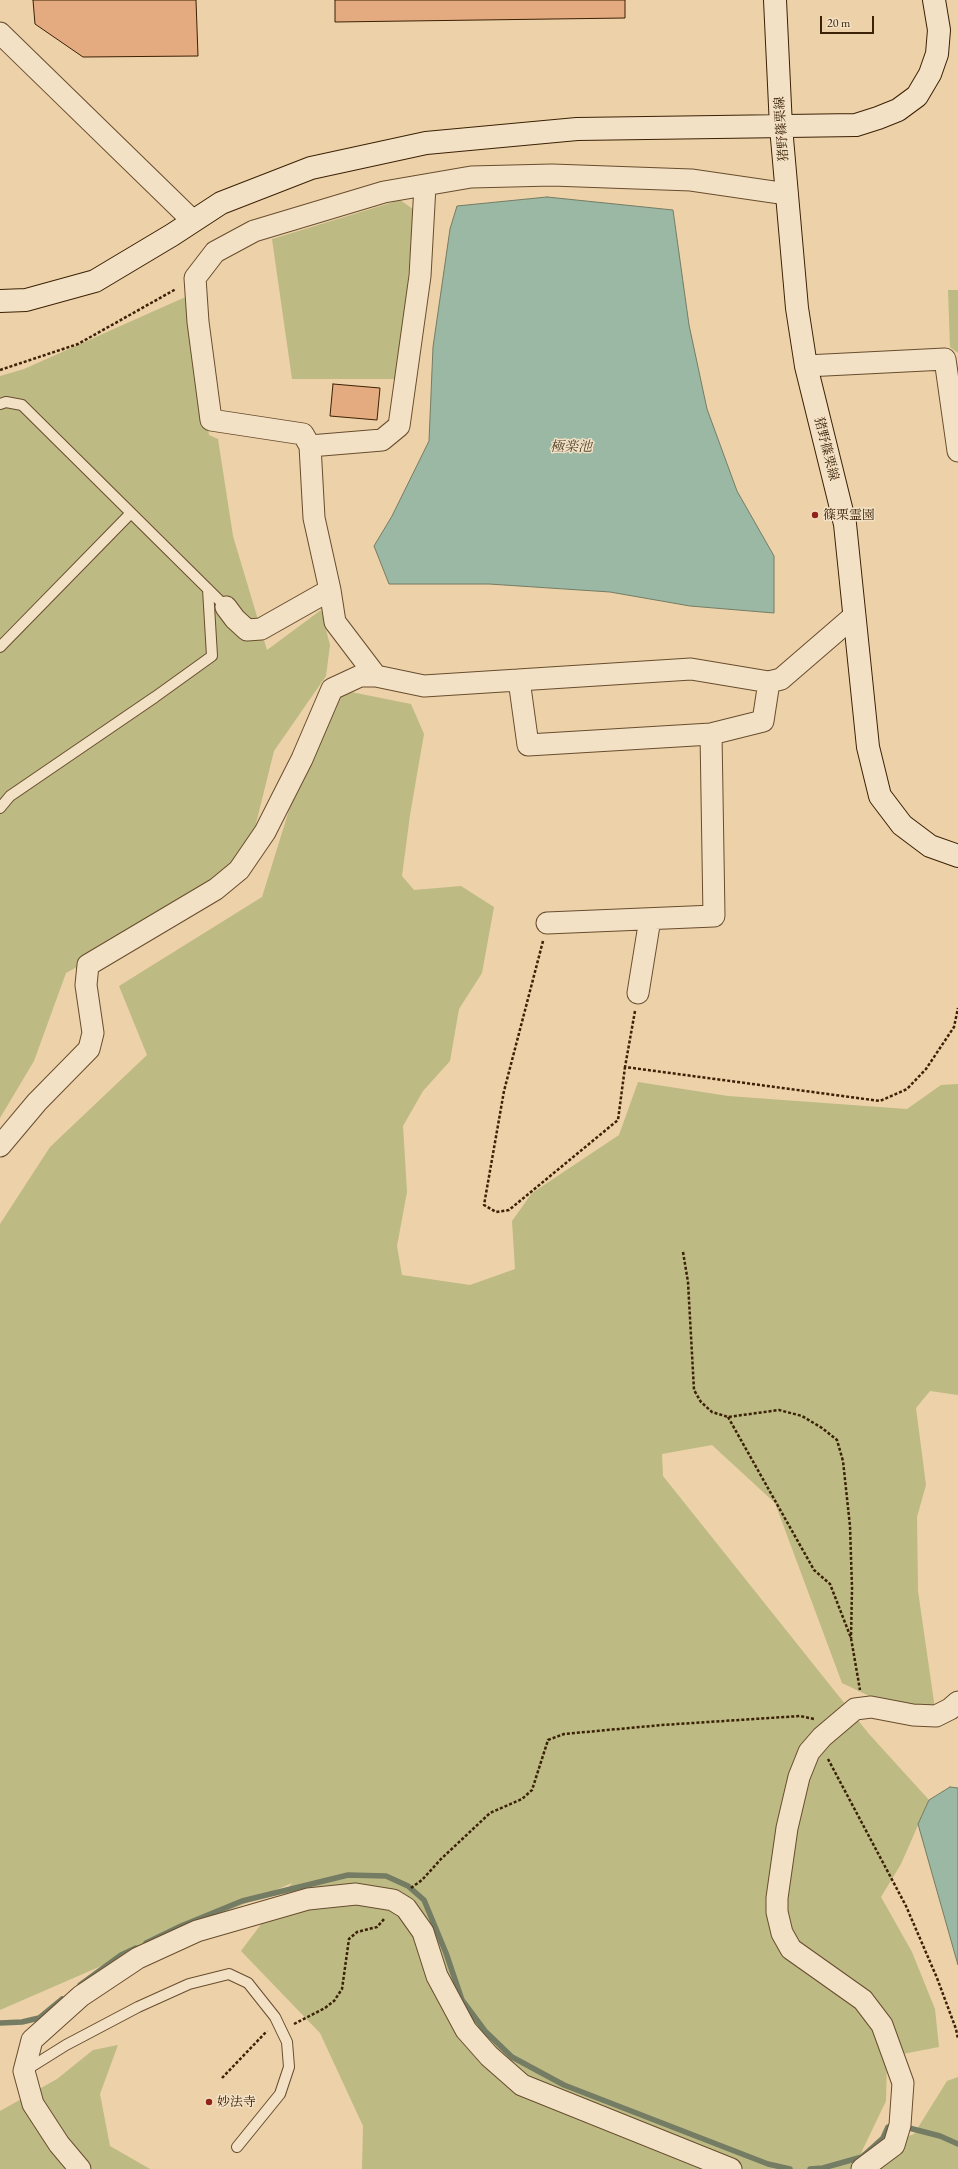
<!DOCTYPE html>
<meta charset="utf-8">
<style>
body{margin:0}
#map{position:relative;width:958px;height:2169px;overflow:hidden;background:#edd1a8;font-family:"EB Garamond",serif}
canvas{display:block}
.scale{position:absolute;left:820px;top:16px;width:54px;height:18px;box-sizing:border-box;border:2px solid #3b2105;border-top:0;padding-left:5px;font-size:12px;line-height:14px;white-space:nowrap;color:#3b2105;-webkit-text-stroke:3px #f3e1c6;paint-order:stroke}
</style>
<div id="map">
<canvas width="958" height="2169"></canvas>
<div class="scale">20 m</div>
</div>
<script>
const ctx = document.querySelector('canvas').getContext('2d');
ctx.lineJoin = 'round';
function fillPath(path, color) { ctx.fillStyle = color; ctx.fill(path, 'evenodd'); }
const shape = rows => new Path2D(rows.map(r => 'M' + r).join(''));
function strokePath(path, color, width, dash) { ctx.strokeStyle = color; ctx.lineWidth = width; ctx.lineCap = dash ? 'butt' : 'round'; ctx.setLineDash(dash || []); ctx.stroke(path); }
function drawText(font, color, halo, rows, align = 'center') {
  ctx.font = font + ' "EB Garamond","Noto Serif JP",serif'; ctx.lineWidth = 3; ctx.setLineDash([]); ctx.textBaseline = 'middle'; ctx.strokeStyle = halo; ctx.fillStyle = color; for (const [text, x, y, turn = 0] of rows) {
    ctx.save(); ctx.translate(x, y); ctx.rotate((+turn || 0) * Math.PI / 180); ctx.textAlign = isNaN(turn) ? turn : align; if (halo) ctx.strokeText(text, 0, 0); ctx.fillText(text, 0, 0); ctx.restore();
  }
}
fillPath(shape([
 [400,200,413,209,407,295,396,379,292,379,272,239],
 [948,290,958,290,958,353,950,347],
 [190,295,209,435,218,439,233,536,267,650,321,610,330,645,326,676,274,751,243,876,66,973,34,1061,0,1118,0,376,24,369],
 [336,689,411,704,424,734,410,815,402,876,414,890,461,886,494,907,482,973,459,1009,450,1061,423,1091,403,1126,407,1192,397,1246,402,1275,470,1285,515,1269,512,1221,532,1193,619,1135,638,1082,728,1096,907,1109,941,1085,958,1084,958,1395,930,1391,916,1408,926,1485,917,1517,918,1591,935,1709,888,1705,842,1683,775,1503,712,1445,662,1454,663,1476,869,1734,929,1800,901,1864,881,1897,912,1952,935,2009,939,2047,887,2057,886,2101,861,2153,914,2134,947,2081,958,2077,958,2169,362,2169,363,2126,320,2033,241,1951,292,1883,0,2010,0,1224,50,1147,147,1055,119,986,262,897,323,701],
 [118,2045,100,2094,110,2146,150,2169,0,2169,0,2111,57,2079,93,2050]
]), '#bdba84');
const water = shape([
 [547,197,673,210,689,325,707,409,737,491,774,556,774,613,690,606,610,592,489,584,389,584,374,546,392,516,429,441,433,347,450,229,457,206,547,197],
 [950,1787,958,1788,958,1965,918,1824,929,1800,950,1787]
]);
fillPath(water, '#9ab8a4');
strokePath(water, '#747c64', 1);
strokePath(shape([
 [146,1943,181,1926,242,1901,348,1875,386,1876,408,1886,424,1900,446,1953,462,2000,485,2031,512,2057,564,2085,768,2164,790,2169],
 [80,1985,121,1955,136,1948],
 [0,2023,22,2022,39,2018,62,1999],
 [810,2169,823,2168,862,2157,883,2138,888,2127,909,2128,940,2136,958,2144]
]), '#747c64', 5.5);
const building = shape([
 [33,0,196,0,198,56,83,57,35,24,33,0],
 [335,0,625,0,625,18,335,22,335,0],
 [333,384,380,388,377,420,330,416,333,384]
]);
fillPath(building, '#e4aa80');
strokePath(building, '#3b2105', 1);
const lane = shape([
 [0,404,6,402,22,405,226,607],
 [0,647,131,513],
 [0,808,10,796,155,697,212,656,208,589],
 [26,2070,66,2045,138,2007,189,1984,229,1974,248,1983,275,2017,287,2042,289,2067,280,2094,237,2147]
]);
const street = shape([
 [0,33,193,221],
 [806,366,945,359,958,451],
 [310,446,303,434,211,420,198,322,195,278,215,252,254,231,384,192,471,177,552,175,691,180,787,194],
 [226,607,235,619,247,630,261,629,330,590],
 [376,676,335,622,330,590,314,518,310,446,382,440,399,426,420,276,425,186],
 [519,680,528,745,711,734,763,721,769,682],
 [547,923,714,916,711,734],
 [638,993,650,919],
 [0,1146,37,1102,89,1049,93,1033,86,985,88,965,216,889,239,870,265,832,302,759,332,689,360,676,376,676,424,686,691,669,769,682,781,679,854,616],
 [80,2169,59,2144,33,2104,24,2071,32,2040,81,1996,138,1958,197,1931,308,1899,356,1894,393,1900,406,1908,423,1932,437,1976,466,2030,489,2056,522,2085,731,2169],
 [862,2169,894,2145,900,2125,903,2083,882,2025,863,2000,791,1949,782,1933,777,1912,777,1898,787,1828,799,1777,809,1752,822,1737,855,1709,871,1707,913,1715,936,1716,950,1709,958,1702]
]);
const secondary = shape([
 [775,0,781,127,797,308,806,366,845,524,868,747,880,796,902,825,930,846,958,856],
 [0,301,26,300,95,281,172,235,221,203,311,168,426,143,577,129,856,125,878,118,898,110,917,96,930,74,937,54,939,30,934,0]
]);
strokePath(lane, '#684d2e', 12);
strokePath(street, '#684d2e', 23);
strokePath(secondary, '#3b2105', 24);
strokePath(shape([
 [0,370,78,344,176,289],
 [543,941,504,1091,484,1205,496,1212,509,1210,618,1120,625,1067],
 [635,1011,625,1067,880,1101,907,1089,926,1069,954,1027,958,1008],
 [683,1252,688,1282,694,1390,701,1402,712,1412,728,1417,779,1410,802,1416,822,1428,837,1440,843,1461,850,1526,852,1588,851,1638],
 [728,1417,814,1570,830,1584,851,1638,860,1690],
 [828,1759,906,1906,937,1978,956,2029,958,2039],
 [411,1888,422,1880,441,1859,490,1813,522,1799,532,1790,548,1740,564,1734,662,1725,800,1716,814,1719],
 [294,2024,325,2008,334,2001,342,1989,349,1939,357,1932,377,1927,385,1918],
 [222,2078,267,2031]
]), '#3b2105', 2.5, [3, 2]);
strokePath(lane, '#f3e1c6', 10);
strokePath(street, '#f3e1c6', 21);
strokePath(secondary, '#f3e1c6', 22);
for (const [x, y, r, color] of [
 [815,515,4,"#8f2418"],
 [209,2102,4,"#8f2418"]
]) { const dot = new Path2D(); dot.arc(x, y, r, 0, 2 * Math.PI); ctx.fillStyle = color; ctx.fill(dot); strokePath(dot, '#f3e1c6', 1.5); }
drawText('13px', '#3b2105', '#f3e1c6', [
 ["猪野篠栗線",782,129,-94],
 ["猪野篠栗線",826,449,76]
]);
drawText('13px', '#3b2105', '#f3e1c6', [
 ["篠栗霊園",823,515],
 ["妙法寺",217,2102]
], 'left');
drawText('italic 14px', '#53472d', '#f3e1c6', [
 ["極楽池",571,447]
]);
</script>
